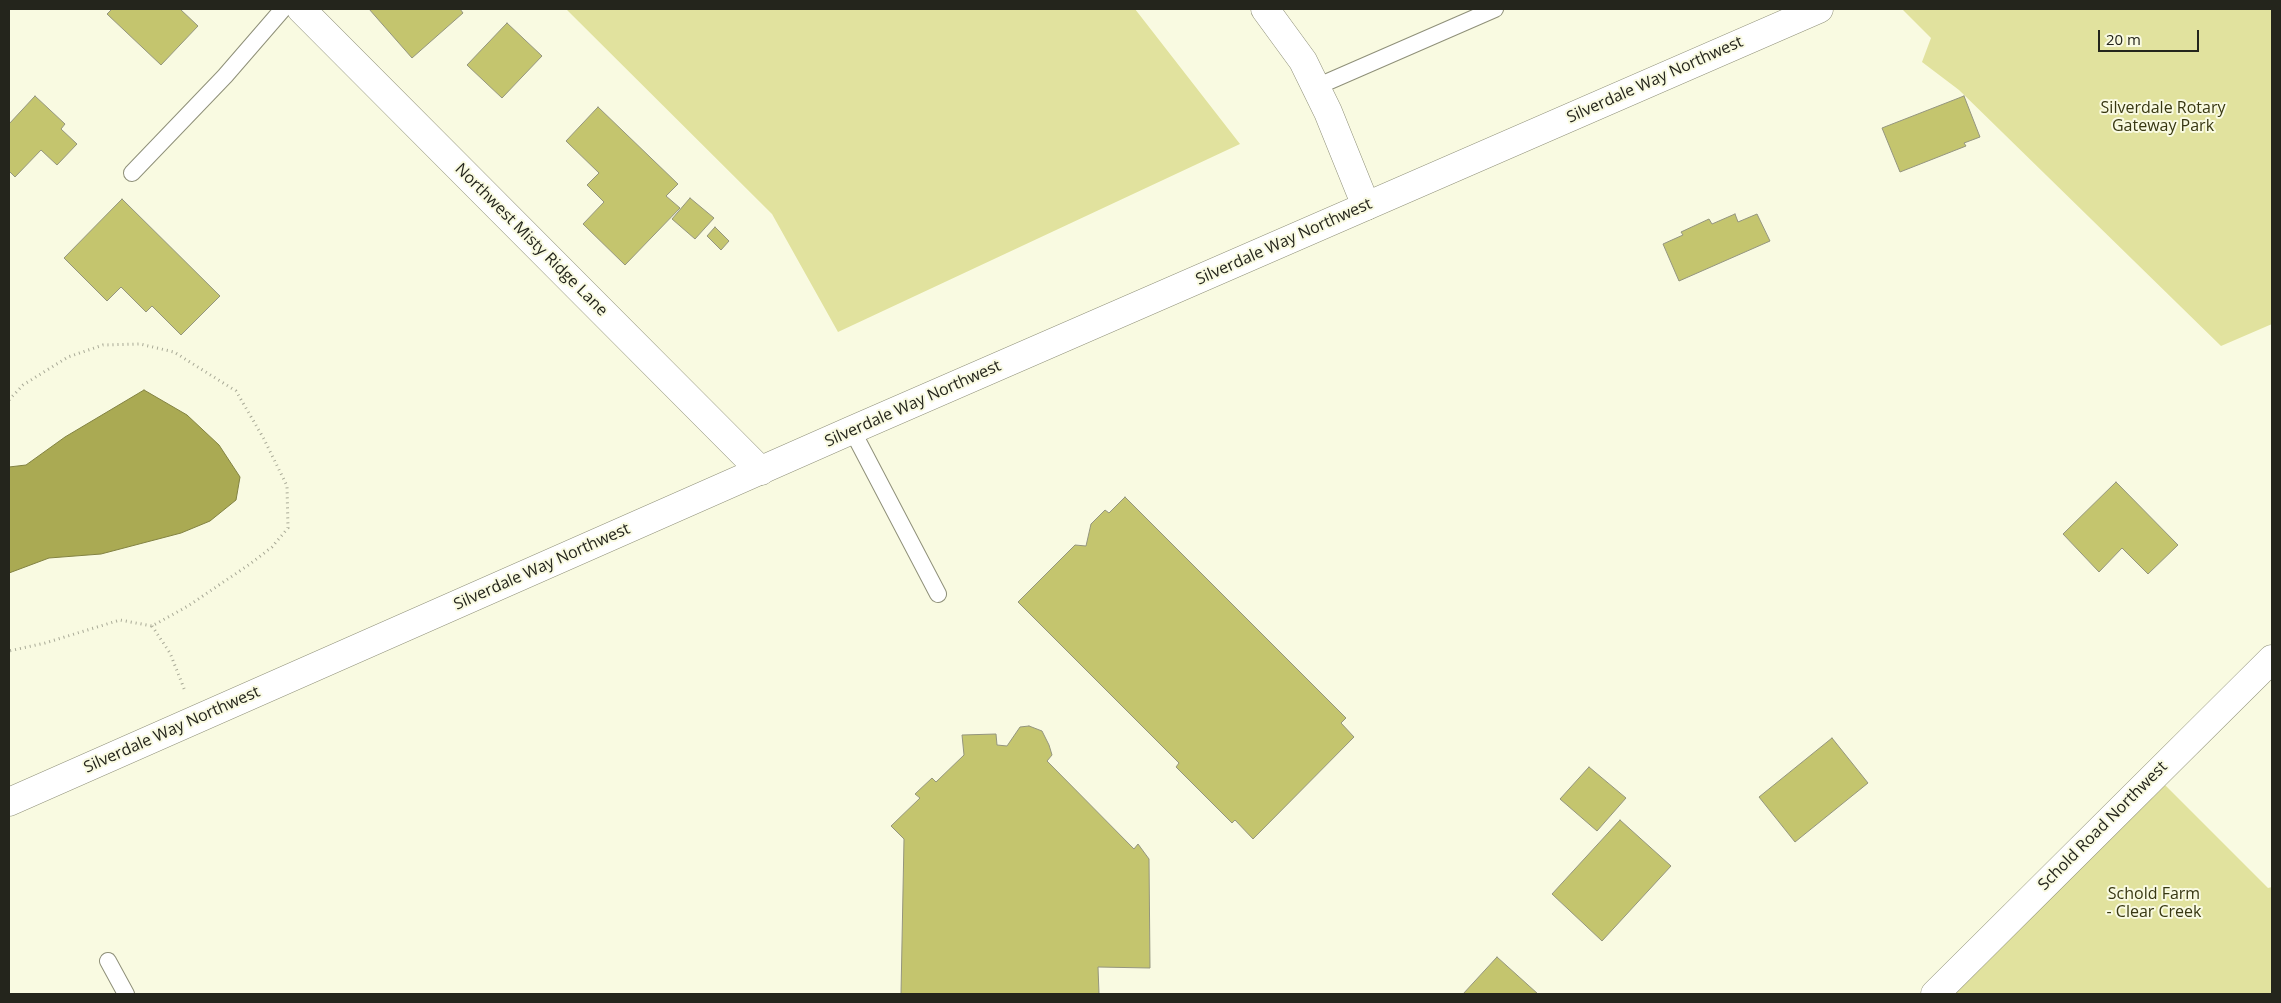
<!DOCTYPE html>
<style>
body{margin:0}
#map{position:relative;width:2281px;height:1003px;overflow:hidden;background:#f9fae1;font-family:"Open Sans",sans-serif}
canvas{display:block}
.frame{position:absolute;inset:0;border:10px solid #24251c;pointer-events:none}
.scale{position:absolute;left:2098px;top:30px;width:101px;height:22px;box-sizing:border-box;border:2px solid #24251c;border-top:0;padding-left:6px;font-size:15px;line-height:18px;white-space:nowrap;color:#24251c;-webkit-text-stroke:4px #f9fae1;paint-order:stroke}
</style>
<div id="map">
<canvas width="2281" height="1003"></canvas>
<div class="frame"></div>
<div class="scale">20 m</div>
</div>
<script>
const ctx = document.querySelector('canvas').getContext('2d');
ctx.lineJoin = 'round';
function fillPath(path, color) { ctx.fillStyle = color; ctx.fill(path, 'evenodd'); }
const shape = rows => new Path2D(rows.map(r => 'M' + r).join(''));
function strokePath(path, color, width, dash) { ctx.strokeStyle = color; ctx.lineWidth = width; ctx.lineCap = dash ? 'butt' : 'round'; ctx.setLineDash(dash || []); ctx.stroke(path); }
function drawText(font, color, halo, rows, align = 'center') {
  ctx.font = font + ' "Open Sans",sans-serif'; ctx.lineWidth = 4; ctx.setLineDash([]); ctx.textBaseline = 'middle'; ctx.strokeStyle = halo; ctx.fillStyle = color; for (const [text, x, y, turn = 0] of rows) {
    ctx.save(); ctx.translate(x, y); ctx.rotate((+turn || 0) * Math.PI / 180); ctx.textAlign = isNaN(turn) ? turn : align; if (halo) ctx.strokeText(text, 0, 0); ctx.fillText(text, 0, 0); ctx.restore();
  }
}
fillPath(shape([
 [566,9,1135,9,1240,144,838,332,772,214],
 [1902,9,2272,9,2272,324,2221,346,1959,90,1922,62,1931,38],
 [2155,775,2268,888,2272,887,2272,994,1935,994]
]), '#e1e29e');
const water = shape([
 [144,390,187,415,219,445,240,477,236,500,210,521,181,533,101,554,49,558,9,573,9,467,26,465,65,437,144,390]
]);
fillPath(water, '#aaaa53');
strokePath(water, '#828242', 1);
const building = shape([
 [112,9,180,9,198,26,161,65,107,14,112,9],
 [369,9,460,9,463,13,412,58,369,9],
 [507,23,542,56,502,98,467,65,507,23],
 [35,96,65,124,61,129,77,144,57,165,41,150,15,177,9,171,9,124,35,96],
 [1964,96,1980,137,1964,143,1966,146,1900,172,1882,128,1964,96],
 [598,107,678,184,666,196,680,208,625,265,583,224,604,202,587,185,599,173,566,141,598,107],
 [690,198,714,218,695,239,672,219,690,198],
 [122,199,220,296,181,335,152,306,146,312,121,287,107,301,64,258,122,199],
 [1735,214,1738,222,1757,214,1770,241,1679,281,1663,244,1683,235,1681,232,1709,219,1712,224,1735,214],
 [715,227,729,241,721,250,707,236,715,227],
 [2116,482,2178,545,2148,574,2122,548,2099,572,2063,534,2116,482],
 [1125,497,1346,718,1341,723,1354,737,1253,839,1235,820,1232,823,1176,767,1179,763,1018,602,1075,545,1086,546,1091,524,1105,510,1109,513,1125,497],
 [1029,726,1042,731,1049,745,1052,755,1047,761,1134,849,1138,844,1149,859,1150,968,1098,967,1099,994,901,994,904,839,891,826,920,798,915,794,932,778,936,782,964,755,962,735,996,734,997,745,1007,746,1020,727,1029,726],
 [1832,738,1868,783,1795,842,1759,797,1832,738],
 [1589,767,1626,798,1597,831,1560,799,1589,767],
 [1620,820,1671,866,1602,941,1552,894,1620,820],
 [1497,957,1538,994,1463,994,1497,957]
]);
fillPath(building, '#c4c56e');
strokePath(building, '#94957e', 1);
const lane = shape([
 [1316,87,1495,9],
 [132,173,225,76,283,9],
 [852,430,938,594],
 [108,961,126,994]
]);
const street = shape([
 [301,9,761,471],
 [1265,9,1303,61,1328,112,1366,206],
 [1935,994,2272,659]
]);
const secondary = shape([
 [9,802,852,430,1819,9]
]);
strokePath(lane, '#8f9079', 18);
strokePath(street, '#8f9079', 29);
strokePath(secondary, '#8f9079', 29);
strokePath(shape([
 [9,400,23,385,68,357,103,345,140,344,174,352,236,391,264,439,287,486,288,528,272,547,250,564,188,606,152,626,120,620,45,643,9,651],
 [152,626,170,653,185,691]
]), '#a8a996', 3, [1, 4]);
strokePath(lane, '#fff', 16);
strokePath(street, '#fff', 28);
strokePath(secondary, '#fff', 28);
drawText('16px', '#24251c', '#f9fae1', [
 ["Silverdale Way Northwest",1655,80,-24],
 ["Northwest Misty Ridge Lane",531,240,45],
 ["Silverdale Way Northwest",1284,242,-24],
 ["Silverdale Way Northwest",913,404,-24],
 ["Silverdale Way Northwest",542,567,-24],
 ["Silverdale Way Northwest",172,730,-24],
 ["Schold Road Northwest",2103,826,-45]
]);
drawText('16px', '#373711', '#f9fae1', [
 ["Silverdale Rotary",2163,108],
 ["Gateway Park",2163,126],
 ["Schold Farm",2154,894],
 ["- Clear Creek",2154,912]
]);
</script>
